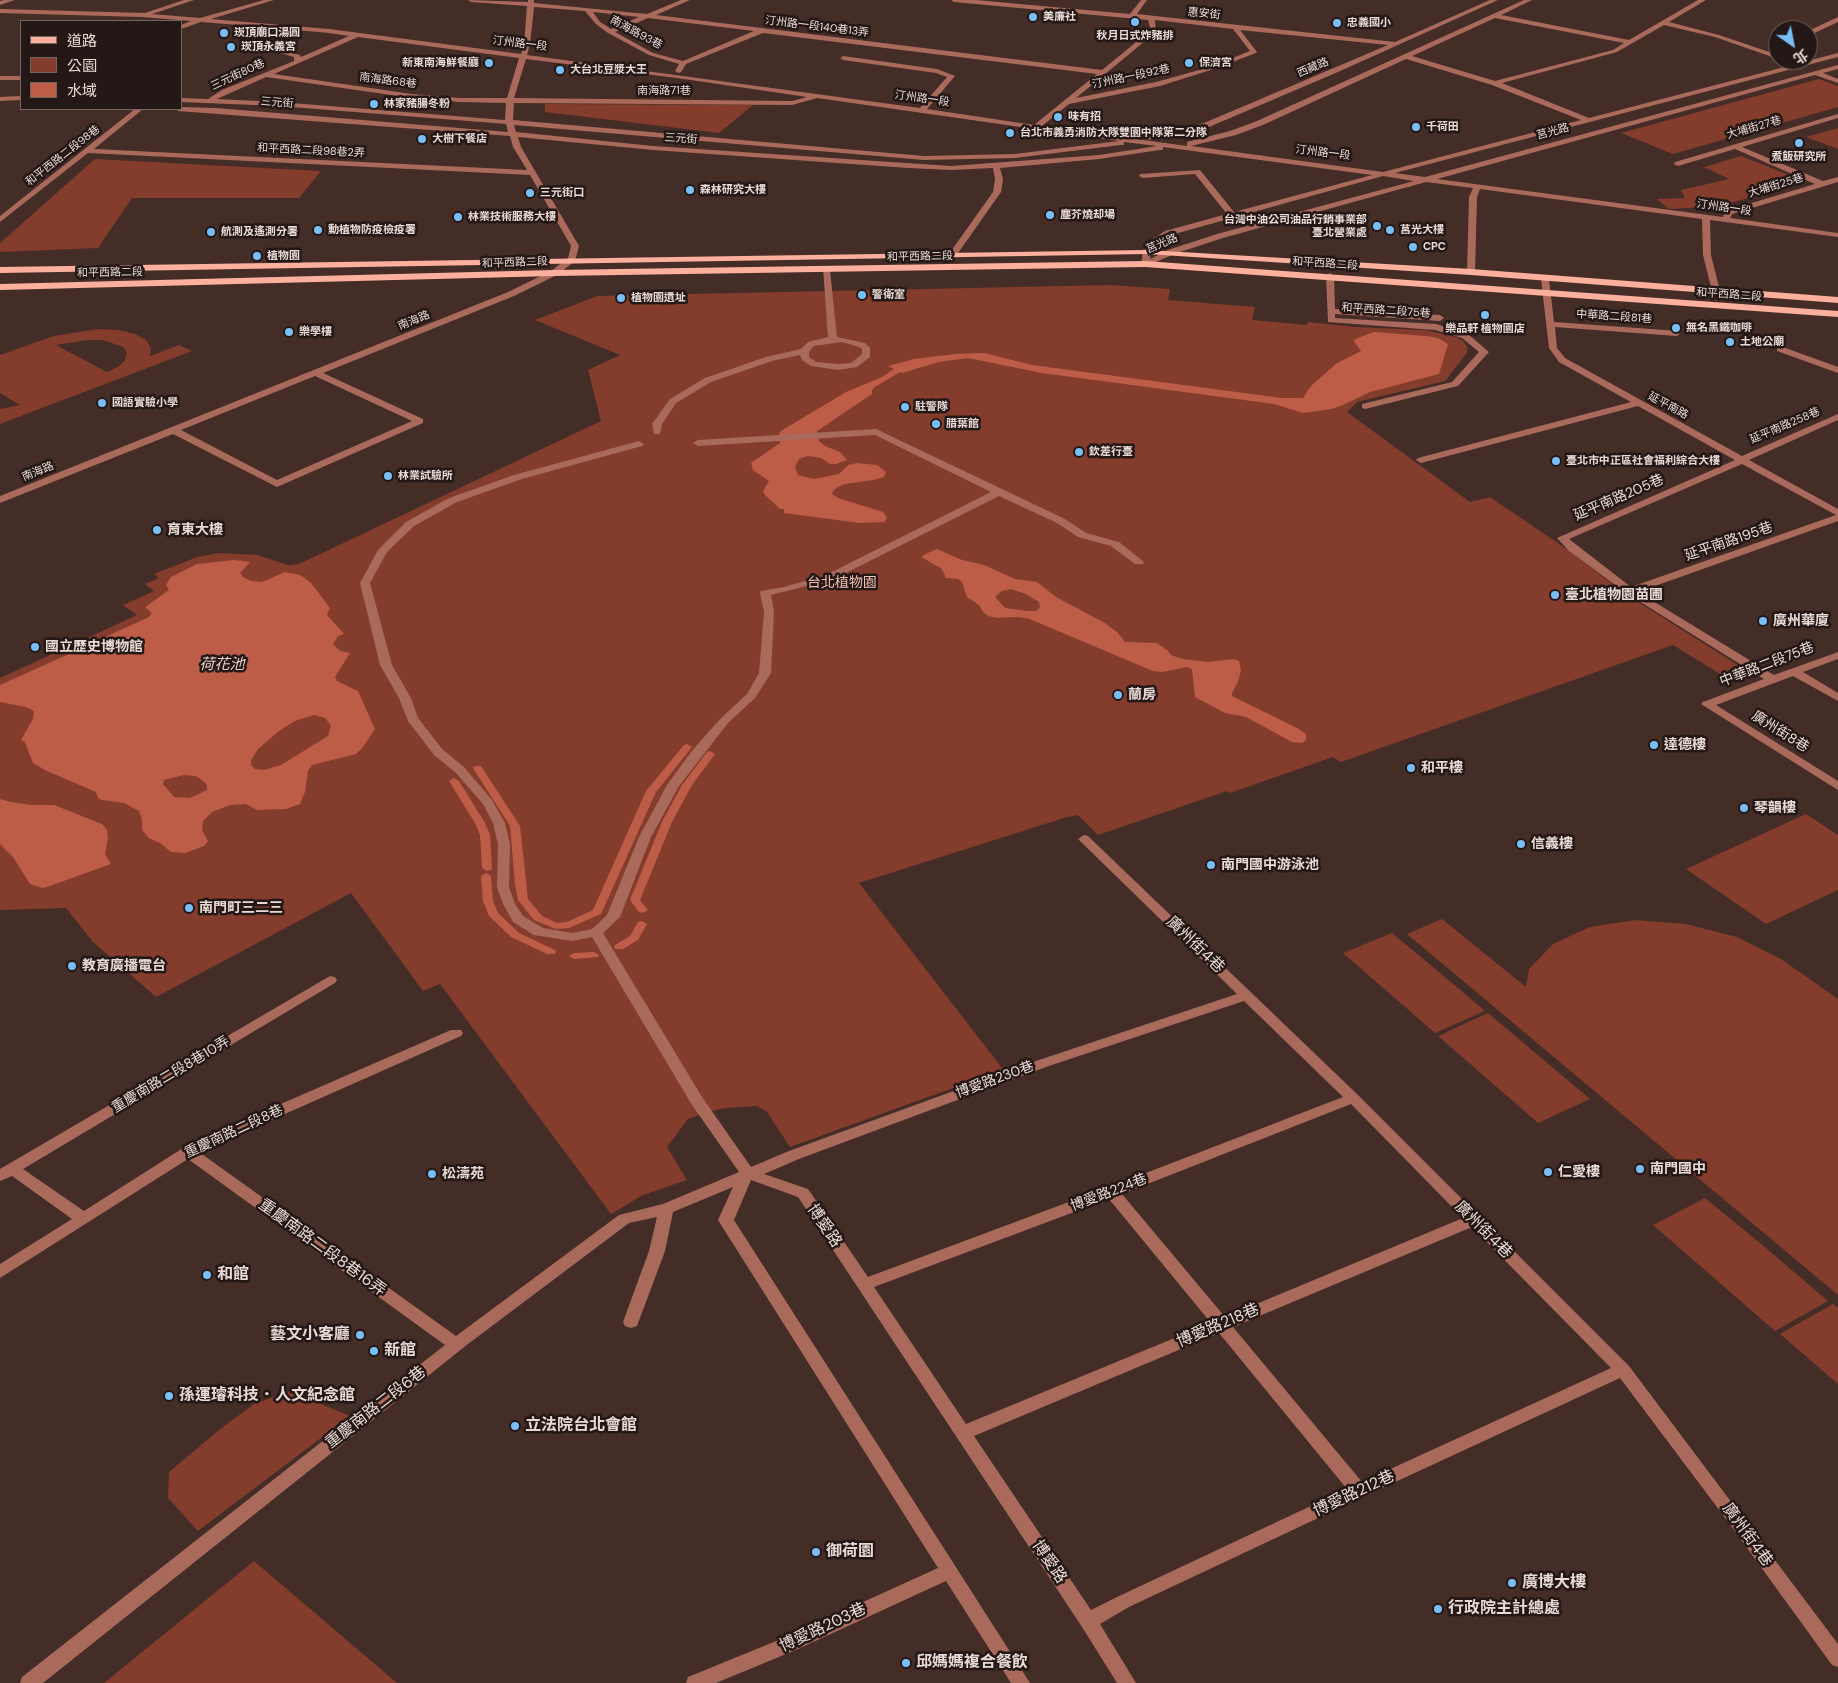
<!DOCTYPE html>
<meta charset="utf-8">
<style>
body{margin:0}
#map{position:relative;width:1838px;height:1683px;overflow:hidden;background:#442c27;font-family:"DM Sans","Noto Sans TC",sans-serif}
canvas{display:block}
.legend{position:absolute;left:20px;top:20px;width:162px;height:90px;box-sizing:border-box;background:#231815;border:1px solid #726562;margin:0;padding:6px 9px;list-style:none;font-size:15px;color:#e9d9d5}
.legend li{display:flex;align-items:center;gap:10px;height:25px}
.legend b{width:25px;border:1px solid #726562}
.north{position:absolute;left:1768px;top:20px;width:50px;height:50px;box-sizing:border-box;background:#231815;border:1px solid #726562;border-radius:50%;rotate:147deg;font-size:14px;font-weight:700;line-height:20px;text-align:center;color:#e9d9d5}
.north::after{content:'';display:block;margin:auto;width:18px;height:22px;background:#78bff7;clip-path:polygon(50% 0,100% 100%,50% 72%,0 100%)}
</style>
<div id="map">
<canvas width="1838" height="1683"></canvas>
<ul class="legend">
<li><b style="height:6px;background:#feb09e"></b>道路</li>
<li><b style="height:14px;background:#843c2c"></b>公園</li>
<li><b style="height:14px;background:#bd5d48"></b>水域</li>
</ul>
<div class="north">北</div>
</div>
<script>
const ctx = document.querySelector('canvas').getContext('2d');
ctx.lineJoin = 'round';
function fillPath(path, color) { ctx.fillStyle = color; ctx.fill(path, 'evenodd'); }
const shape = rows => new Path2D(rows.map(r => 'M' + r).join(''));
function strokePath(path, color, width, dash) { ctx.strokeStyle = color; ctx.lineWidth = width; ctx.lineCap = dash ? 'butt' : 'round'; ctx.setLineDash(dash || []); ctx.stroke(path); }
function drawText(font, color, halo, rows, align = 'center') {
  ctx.font = font + ' "DM Sans","Noto Sans TC",sans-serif'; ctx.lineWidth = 5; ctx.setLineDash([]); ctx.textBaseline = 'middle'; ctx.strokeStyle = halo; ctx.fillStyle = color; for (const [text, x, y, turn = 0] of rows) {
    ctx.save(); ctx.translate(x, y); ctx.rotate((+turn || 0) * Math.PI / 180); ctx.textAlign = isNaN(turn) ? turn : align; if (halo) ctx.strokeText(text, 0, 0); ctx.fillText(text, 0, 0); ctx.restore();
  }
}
fillPath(shape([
 [1819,79,1838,86,1838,107,1673,154,1621,133],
 [545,104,753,105,719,133,545,112],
 [1838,128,1838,149,1806,137],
 [1741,156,1804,181,1731,203,1727,206,1669,209,1657,199,1685,198,1681,190,1729,179,1704,167],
 [95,159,321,171,299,198,132,198,98,248,0,252,0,243],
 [1110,285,1170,289,1168,300,1255,307,1252,320,1307,325,1308,322,1355,327,1425,330,1456,337,1463,341,1468,348,1466,354,1445,381,1357,402,1347,412,1470,502,1490,497,1568,550,1624,593,1744,669,1725,677,1673,645,1341,762,1333,757,1230,793,1227,791,1098,835,1078,815,1067,817,859,883,1002,1068,1000,1071,790,1147,767,1112,757,1106,725,1108,705,1113,688,1119,667,1147,687,1180,643,1195,611,1214,440,984,423,991,351,893,156,997,93,942,66,908,0,910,0,678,137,615,123,605,154,591,145,584,159,578,154,574,197,557,219,553,257,555,288,565,299,564,601,421,588,370,620,355,535,320,597,296],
 [98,329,118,330,135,334,146,340,151,348,150,356,179,345,192,351,0,424,0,409,20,405,0,393,0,355,54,336],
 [88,340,103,340,123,347,127,353,125,360,118,367,107,372,56,345],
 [1806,814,1838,835,1838,890,1766,924,1686,869],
 [1442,919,1526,987,1529,969,1553,944,1590,927,1635,920,1686,924,1737,937,1781,959,1838,999,1838,1295,1407,934],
 [1392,933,1433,967,1485,1011,1435,1033,1343,953],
 [1488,1013,1533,1051,1590,1099,1538,1123,1438,1036],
 [1705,1198,1760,1243,1828,1301,1775,1331,1653,1225],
 [1833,1304,1838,1308,1838,1384,1780,1334],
 [290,1391,350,1416,198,1531,168,1498,169,1472,219,1430,254,1404],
 [254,1561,397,1683,104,1683]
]), '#843c2c');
fillPath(shape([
 [1374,332,1426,336,1438,338,1448,344,1439,374,1370,392,1343,405,1332,409,1303,413,1274,404,1042,373,968,358,939,362,902,373,900,372,875,387,872,390,872,394,817,431,819,441,825,446,840,452,847,460,836,464,830,464,821,458,808,456,799,459,795,467,798,475,814,479,839,474,848,465,857,463,877,465,886,472,884,477,874,480,845,484,838,487,833,491,832,494,838,498,883,512,887,518,884,522,860,523,784,513,784,509,780,509,765,495,763,491,769,481,753,470,751,463,780,443,779,433,784,429,846,392,882,377,894,369,888,366,914,359,955,354,984,353,1032,365,1282,398,1303,398,1311,386,1337,363,1361,351,1354,341,1355,339],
 [937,549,962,560,984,565,1015,579,1037,582,1056,597,1105,623,1118,633,1125,642,1157,643,1168,651,1171,655,1182,659,1208,662,1234,659,1239,661,1241,670,1238,682,1232,693,1232,696,1297,728,1306,734,1306,740,1302,743,1292,742,1246,717,1225,713,1195,697,1192,669,1187,667,1162,672,1153,671,1027,618,1016,617,998,618,988,616,983,612,979,605,967,597,962,582,958,579,946,578,942,569,923,558,922,556,928,553],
 [1011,589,1026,594,1039,602,1040,607,1036,611,1028,611,1005,608,995,597,1002,591],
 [234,560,250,562,240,573,243,577,251,581,262,582,285,572,300,575,311,583,330,608,327,615,344,634,338,636,333,644,340,651,350,653,335,677,337,681,358,691,375,729,363,747,356,754,312,765,308,771,305,792,300,804,286,809,257,810,246,804,230,805,212,812,203,821,202,830,208,841,204,846,185,853,171,852,160,843,149,838,142,830,142,819,139,811,124,803,102,800,98,798,96,792,47,771,33,763,25,742,21,740,33,719,34,711,26,707,0,702,0,685,69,654,86,655,98,652,105,647,107,641,103,638,149,617,152,613,145,607,169,590,166,585,171,577,197,564],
 [314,715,325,718,331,725,328,736,281,765,264,770,255,769,251,765,251,760,258,749,279,731,295,721],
 [184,775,196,776,202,780,207,785,207,790,190,798,174,797,163,784,164,780],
 [0,799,11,802,32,805,54,805,102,824,107,830,108,838,105,854,111,864,47,887,42,888,30,884,13,857,0,844]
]), '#bd5d48');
fillPath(shape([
 [687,744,692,747,656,792,601,914,569,928,556,929,534,920,518,900,515,884,510,826,473,768,475,766,481,766,520,826,528,899,542,916,557,923,567,922,593,910,646,791,684,745,687,744],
 [710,751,715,754,692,785,672,822,640,900,648,910,643,913,639,912,630,900,662,822,682,785,707,752,710,751],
 [454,778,459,781,485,823,490,835,492,868,491,870,487,871,482,868,480,835,475,823,449,781,454,778],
 [486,873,491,876,493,901,498,913,519,933,555,950,556,952,555,954,547,954,511,937,489,916,483,901,481,876,486,873],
 [642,921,647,924,638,940,623,949,615,949,614,947,615,945,630,936,638,922,642,921],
 [594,952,599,955,598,957,574,959,569,956,574,953,594,952]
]), '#bd5d48');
fillPath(shape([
 [4,0,15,0,0,5,0,1,4,0],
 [184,0,194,0,152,14,200,18,264,0,274,0,211,19,329,29,521,54,524,44,527,6,471,2,468,0,528,2,528,0,534,0,534,3,647,14,681,0,690,0,656,15,1102,70,1151,30,1148,20,954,2,951,0,976,0,1130,14,1141,0,1147,0,1137,14,1395,42,1490,0,1498,0,1338,72,1209,127,1148,140,1144,138,1204,123,1388,45,1240,30,1257,52,1256,53,1214,69,1160,86,1069,104,1042,126,1084,132,1187,146,1187,142,1230,131,1257,121,1524,0,1532,0,1501,15,1629,40,1698,0,1706,0,1669,22,1719,35,1778,55,1778,59,1715,37,1664,25,1617,52,1502,83,1589,118,1838,53,1838,57,1395,173,1425,177,1838,65,1838,69,1823,73,1838,79,1838,83,1815,75,1437,179,1723,217,1725,211,1815,184,1735,149,1678,166,1674,164,1675,162,1838,114,1838,118,1742,147,1823,181,1838,177,1838,182,1732,214,1730,218,1838,233,1838,237,1710,220,1711,255,1720,291,1716,294,1712,291,1703,255,1702,219,1480,189,1477,197,1475,272,1471,275,1467,272,1469,197,1473,188,1426,182,1223,238,1174,254,1145,267,1141,264,1143,252,1153,239,1165,231,1227,214,1195,174,1143,178,1139,176,1140,174,1200,170,1234,212,1372,175,1163,147,1163,150,1160,150,1099,159,1000,168,1003,179,1001,192,956,256,953,256,949,254,993,192,995,179,993,168,951,170,908,168,653,150,518,137,521,147,579,246,575,261,557,275,514,296,323,373,423,419,423,423,277,487,173,434,0,503,0,496,508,292,551,271,568,258,571,246,530,175,88,153,0,222,0,216,135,109,143,109,94,149,527,170,513,147,510,136,178,111,178,109,181,109,181,107,216,108,508,132,506,124,279,106,181,102,181,98,208,99,222,90,294,61,294,57,245,43,275,28,201,22,181,29,181,25,191,21,142,17,0,13,0,9,145,13,184,0],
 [534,7,585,11,596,24,608,33,649,55,679,64,675,71,679,73,681,72,686,64,763,33,1097,74,1034,125,927,109,955,76,937,69,843,56,840,58,843,60,936,73,947,77,920,108,527,55,530,44,534,7],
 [593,12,639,17,611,29,600,22,593,12],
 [648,18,754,31,683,61,653,53,615,32,648,18],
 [1495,18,1624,43,1613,50,1495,81,1412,56,1495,18],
 [1155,20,1233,29,1250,51,1210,67,1156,82,1076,98,1156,32,1155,20],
 [284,29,329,33,349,36,301,57,300,55,254,43,284,29],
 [358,37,519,58,507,98,459,98,412,94,274,74,358,37],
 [526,59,677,78,807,97,792,101,514,98,526,59],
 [1406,59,1492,85,1581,120,1383,172,1191,146,1236,135,1263,125,1406,59],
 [266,77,412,98,459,102,506,103,505,120,279,102,217,99,266,77],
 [817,98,1084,136,1119,141,1015,154,924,156,513,120,514,103,792,105,817,98],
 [514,125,924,160,1015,158,1121,145,1124,145,1124,142,1157,146,1099,155,951,166,653,146,516,132,514,125],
 [1383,176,1414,181,1217,234,1168,250,1150,259,1151,252,1159,243,1171,235,1383,176],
 [315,376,412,421,277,480,181,430,315,376],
 [1838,17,1838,22,1808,36,1808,31,1838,17],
 [0,76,21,76,21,80,0,80,0,76],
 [21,96,21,100,0,101,0,97,21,96],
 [823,268,830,270,837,337,865,343,870,348,870,357,857,367,838,370,811,366,802,360,800,355,772,361,711,382,676,403,662,424,660,434,654,434,652,424,670,399,705,378,766,357,801,349,808,342,828,337,823,268],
 [842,342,859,347,862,349,862,354,851,363,838,364,816,362,809,357,809,352,814,346,842,342],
 [1330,273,1334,276,1335,309,1440,315,1444,318,1440,321,1335,314,1335,318,1436,324,1468,334,1489,352,1458,386,1365,409,1362,408,1362,404,1452,382,1479,352,1462,338,1435,330,1328,322,1326,276,1330,273],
 [1545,276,1549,279,1554,322,1679,331,1679,335,1676,336,1555,327,1557,348,1565,358,1742,456,1838,414,1838,420,1749,460,1838,509,1838,521,1638,592,1774,675,1838,652,1838,659,1803,672,1838,693,1838,701,1793,676,1716,705,1838,781,1838,790,1701,704,1703,702,1764,679,1626,593,1569,551,1557,538,1735,460,1638,406,1421,463,1416,460,1418,458,1631,402,1559,362,1549,348,1541,279,1545,276],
 [1742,464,1836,515,1631,587,1569,539,1742,464],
 [1780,346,1838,367,1838,373,1777,351,1777,347,1780,346],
 [876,429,1065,519,1086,533,1119,542,1144,562,1143,564,1135,564,1111,546,1078,537,1057,523,999,496,834,579,771,595,774,612,771,673,755,698,728,723,679,786,651,837,620,917,603,933,702,1097,751,1167,789,1151,1036,1061,1237,994,1078,839,1084,835,1088,836,1358,1095,1629,1366,1838,1644,1838,1667,1832,1665,1729,1523,1620,1378,1365,1496,1129,1607,1100,1624,1136,1683,1117,1683,1082,1627,798,1197,751,1180,734,1220,1030,1683,1011,1683,946,1581,798,1649,716,1683,686,1683,688,1677,786,1637,938,1568,718,1220,733,1187,673,1212,665,1251,637,1326,631,1328,625,1326,623,1322,649,1251,657,1217,629,1223,468,1344,43,1683,20,1683,22,1677,445,1345,188,1159,0,1278,0,1264,72,1219,12,1176,0,1181,0,1169,330,976,335,977,337,980,335,983,23,1169,84,1211,191,1143,451,1030,461,1030,463,1033,461,1036,199,1152,456,1336,619,1215,663,1204,739,1172,692,1105,592,937,572,941,534,935,513,922,503,904,497,887,498,844,493,823,483,804,456,773,434,755,408,721,399,698,380,665,360,583,378,550,406,522,449,498,514,475,639,441,644,444,642,446,522,479,457,502,414,526,387,552,370,583,392,665,411,698,418,718,442,749,464,767,492,800,505,823,510,844,509,887,515,904,523,916,543,928,572,933,592,929,607,915,639,837,667,785,691,752,720,719,747,694,759,673,764,612,760,593,761,591,784,587,826,575,991,492,875,435,698,446,693,443,698,440,876,429],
 [1244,1001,1343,1097,1133,1178,868,1277,808,1189,764,1174,799,1159,1046,1067,1244,1001],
 [1351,1104,1463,1218,1225,1317,1122,1194,1351,1104],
 [1109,1199,1211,1323,966,1424,874,1287,1109,1199],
 [1472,1227,1611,1368,1362,1482,1233,1327,1472,1227],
 [1219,1333,1347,1489,1117,1597,1091,1610,974,1436,1219,1333]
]), '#a96a5b');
fillPath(shape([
 [1147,250,1471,269,1838,297,1838,303,1471,275,1147,254,0,273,0,267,1147,250],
 [1145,261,1838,311,1838,317,1145,267,554,276,0,290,0,284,554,270,1145,261]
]), '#feb09e');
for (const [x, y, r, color] of [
 [1033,17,5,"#78bff7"],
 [1135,22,5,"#78bff7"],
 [1337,23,5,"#78bff7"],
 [224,33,5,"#78bff7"],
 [231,47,5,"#78bff7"],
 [489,63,5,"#78bff7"],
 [1189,63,5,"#78bff7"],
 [560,70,5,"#78bff7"],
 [374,104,5,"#78bff7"],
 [1058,117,5,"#78bff7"],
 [1416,127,5,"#78bff7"],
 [1010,133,5,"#78bff7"],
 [422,139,5,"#78bff7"],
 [1799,143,5,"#78bff7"],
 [690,190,5,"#78bff7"],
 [530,193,5,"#78bff7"],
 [1050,215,5,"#78bff7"],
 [458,217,5,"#78bff7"],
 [1377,226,5,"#78bff7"],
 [318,230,5,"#78bff7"],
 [1390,230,5,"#78bff7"],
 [211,232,5,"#78bff7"],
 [1413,247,5,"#78bff7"],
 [257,256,5,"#78bff7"],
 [862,295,5,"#78bff7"],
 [621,298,5,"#78bff7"],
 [1485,315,5,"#78bff7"],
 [1676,328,5,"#78bff7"],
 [289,332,5,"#78bff7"],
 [1730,342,5,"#78bff7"],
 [102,403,5,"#78bff7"],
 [905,407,5,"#78bff7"],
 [936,424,5,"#78bff7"],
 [1079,452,5,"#78bff7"],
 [1556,461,5,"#78bff7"],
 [388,476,5,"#78bff7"],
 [157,530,5,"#78bff7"],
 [1555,595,5,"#78bff7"],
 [1763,621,5,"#78bff7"],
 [35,647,5,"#78bff7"],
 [1118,695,5,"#78bff7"],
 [1654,745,5,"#78bff7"],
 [1411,768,5,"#78bff7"],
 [1744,808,5,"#78bff7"],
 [1521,844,5,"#78bff7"],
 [1211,865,5,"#78bff7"],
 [189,908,5,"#78bff7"],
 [72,966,5,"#78bff7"],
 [1640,1169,5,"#78bff7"],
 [1548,1172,5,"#78bff7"],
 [432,1174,5,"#78bff7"],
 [207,1275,5,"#78bff7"],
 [360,1335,5,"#78bff7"],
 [374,1351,5,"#78bff7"],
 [169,1396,5,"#78bff7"],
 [515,1426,5,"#78bff7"],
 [816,1552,5,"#78bff7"],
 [1512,1583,5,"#78bff7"],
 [1438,1609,5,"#78bff7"],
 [906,1663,5,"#78bff7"]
]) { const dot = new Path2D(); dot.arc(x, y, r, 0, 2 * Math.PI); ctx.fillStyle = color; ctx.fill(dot); strokePath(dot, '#231815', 2); }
drawText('11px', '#e9d9d5', '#231815', [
 ["惠安街",1204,14,6],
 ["汀州路一段140巷13弄",817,27,7],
 ["南海路93巷",636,33,28],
 ["汀州路一段",520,44,7],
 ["西藏路",1313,68,-23],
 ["三元街80巷",238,75,-25],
 ["汀州路一段92巷",1131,77,-12],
 ["南海路68巷",388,81,7],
 ["南海路71巷",664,91],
 ["汀州路一段",922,99,8],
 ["三元街",277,103,5],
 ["大埔街27巷",1754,128,-16],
 ["莒光路",1553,132,-15],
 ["三元街",681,139,4],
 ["和平西路二段98巷2弄",311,151,3],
 ["汀州路一段",1323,153,7],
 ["和平西路二段98巷",63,156,-38],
 ["大埔街25巷",1776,186,-17],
 ["汀州路一段",1724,208,8],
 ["莒光路",1162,244,-23],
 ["和平西路二段",920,257,-1],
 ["和平西路二段",515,263,-2],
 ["和平西路二段",1325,264,4],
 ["和平西路二段",110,273,-1],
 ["和平西路二段",1729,295,4],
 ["和平西路二段75巷",1386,311,4],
 ["中華路二段81巷",1614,317,4],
 ["南海路",414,321,-22],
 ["延平南路",1668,406,28],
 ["延平南路258巷",1785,426,-23],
 ["南海路",38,472,-22]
]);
drawText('bold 11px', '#e9d9d5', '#231815', [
 ["美廉社",1043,17],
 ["忠義國小",1347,23],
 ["崁頂廟口湯圓",234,33],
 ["秋月日式炸豬排",1135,36,"center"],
 ["崁頂永義宮",241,47],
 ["新東南海鮮餐廳",479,63,"right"],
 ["保濟宮",1199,63],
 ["大台北豆漿大王",570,70],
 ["林家豬腸冬粉",384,104],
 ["味有招",1068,117],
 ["千荷田",1426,127],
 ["台北市義勇消防大隊雙園中隊第二分隊",1020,133],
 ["大樹下餐店",432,139],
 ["煮飯研究所",1799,157,"center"],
 ["森林研究大樓",700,190],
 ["三元街口",540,193],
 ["塵芥燒却場",1060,215],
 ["林業技術服務大樓",468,217],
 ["台灣中油公司油品行銷事業部",1367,220,"right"],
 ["臺北營業處",1367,233,"right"],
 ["動植物防疫檢疫署",328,230],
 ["莒光大樓",1400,230],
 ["航測及遙測分署",221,232],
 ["CPC",1423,247],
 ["植物園",267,256],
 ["警衛室",872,295],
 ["植物園遺址",631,298],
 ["無名黑鐵咖啡",1686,328],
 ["樂品軒 植物園店",1485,329,"center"],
 ["樂學樓",299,332],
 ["土地公廟",1740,342],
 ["國語實驗小學",112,403],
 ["駐警隊",915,407],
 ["腊葉館",946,424],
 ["欽差行臺",1089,452],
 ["臺北市中正區社會福利綜合大樓",1566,461],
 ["林業試驗所",398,476]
], 'left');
drawText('14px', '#e9d9d5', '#231815', [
 ["延平南路205巷",1619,498,-23],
 ["延平南路195巷",1729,542,-19],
 ["中華路二段75巷",1767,665,-21],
 ["廣州街8巷",1780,732,32],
 ["重慶南路二段8巷10弄",171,1075,-31],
 ["博愛路230巷",995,1080,-20],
 ["重慶南路二段8巷",234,1132,-25],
 ["博愛路224巷",1109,1193,-21]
]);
drawText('bold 14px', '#e9d9d5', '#231815', [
 ["育東大樓",167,530],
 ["臺北植物園苗圃",1565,595],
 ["廣州華廈",1773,621],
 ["國立歷史博物館",45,647],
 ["蘭房",1128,695],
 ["達德樓",1664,745],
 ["和平樓",1421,768],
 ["琴韻樓",1754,808],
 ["信義樓",1531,844],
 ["南門國中游泳池",1221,865],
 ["南門町三二三",199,908],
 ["教育廣播電台",82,966],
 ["南門國中",1650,1169],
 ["仁愛樓",1558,1172],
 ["松濤苑",442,1174]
], 'left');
drawText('14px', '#f2beb1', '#231815', [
 ["台北植物園",842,583]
]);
drawText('italic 15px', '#ecd1cb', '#231815', [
 ["荷花池",222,665]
]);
drawText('16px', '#e9d9d5', '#231815', [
 ["廣州街4巷",1195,945,44],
 ["博愛路",824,1226,56],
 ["廣州街4巷",1483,1230,45],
 ["重慶南路二段8巷16弄",322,1248,36],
 ["博愛路218巷",1218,1326,-23],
 ["重慶南路二段6巷",376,1408,-38],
 ["博愛路212巷",1354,1494,-25],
 ["廣州街4巷",1747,1535,54],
 ["博愛路",1049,1562,56],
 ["博愛路203巷",823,1628,-25]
]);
drawText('bold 16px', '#e9d9d5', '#231815', [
 ["和館",217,1275],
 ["藝文小客廳",350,1335,"right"],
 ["新館",384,1351],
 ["孫運璿科技．人文紀念館",179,1396],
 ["立法院台北會館",525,1426],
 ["御荷園",826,1552],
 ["廣博大樓",1522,1583],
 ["行政院主計總處",1448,1609],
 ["邱媽媽複合餐飲",916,1663]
], 'left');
</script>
